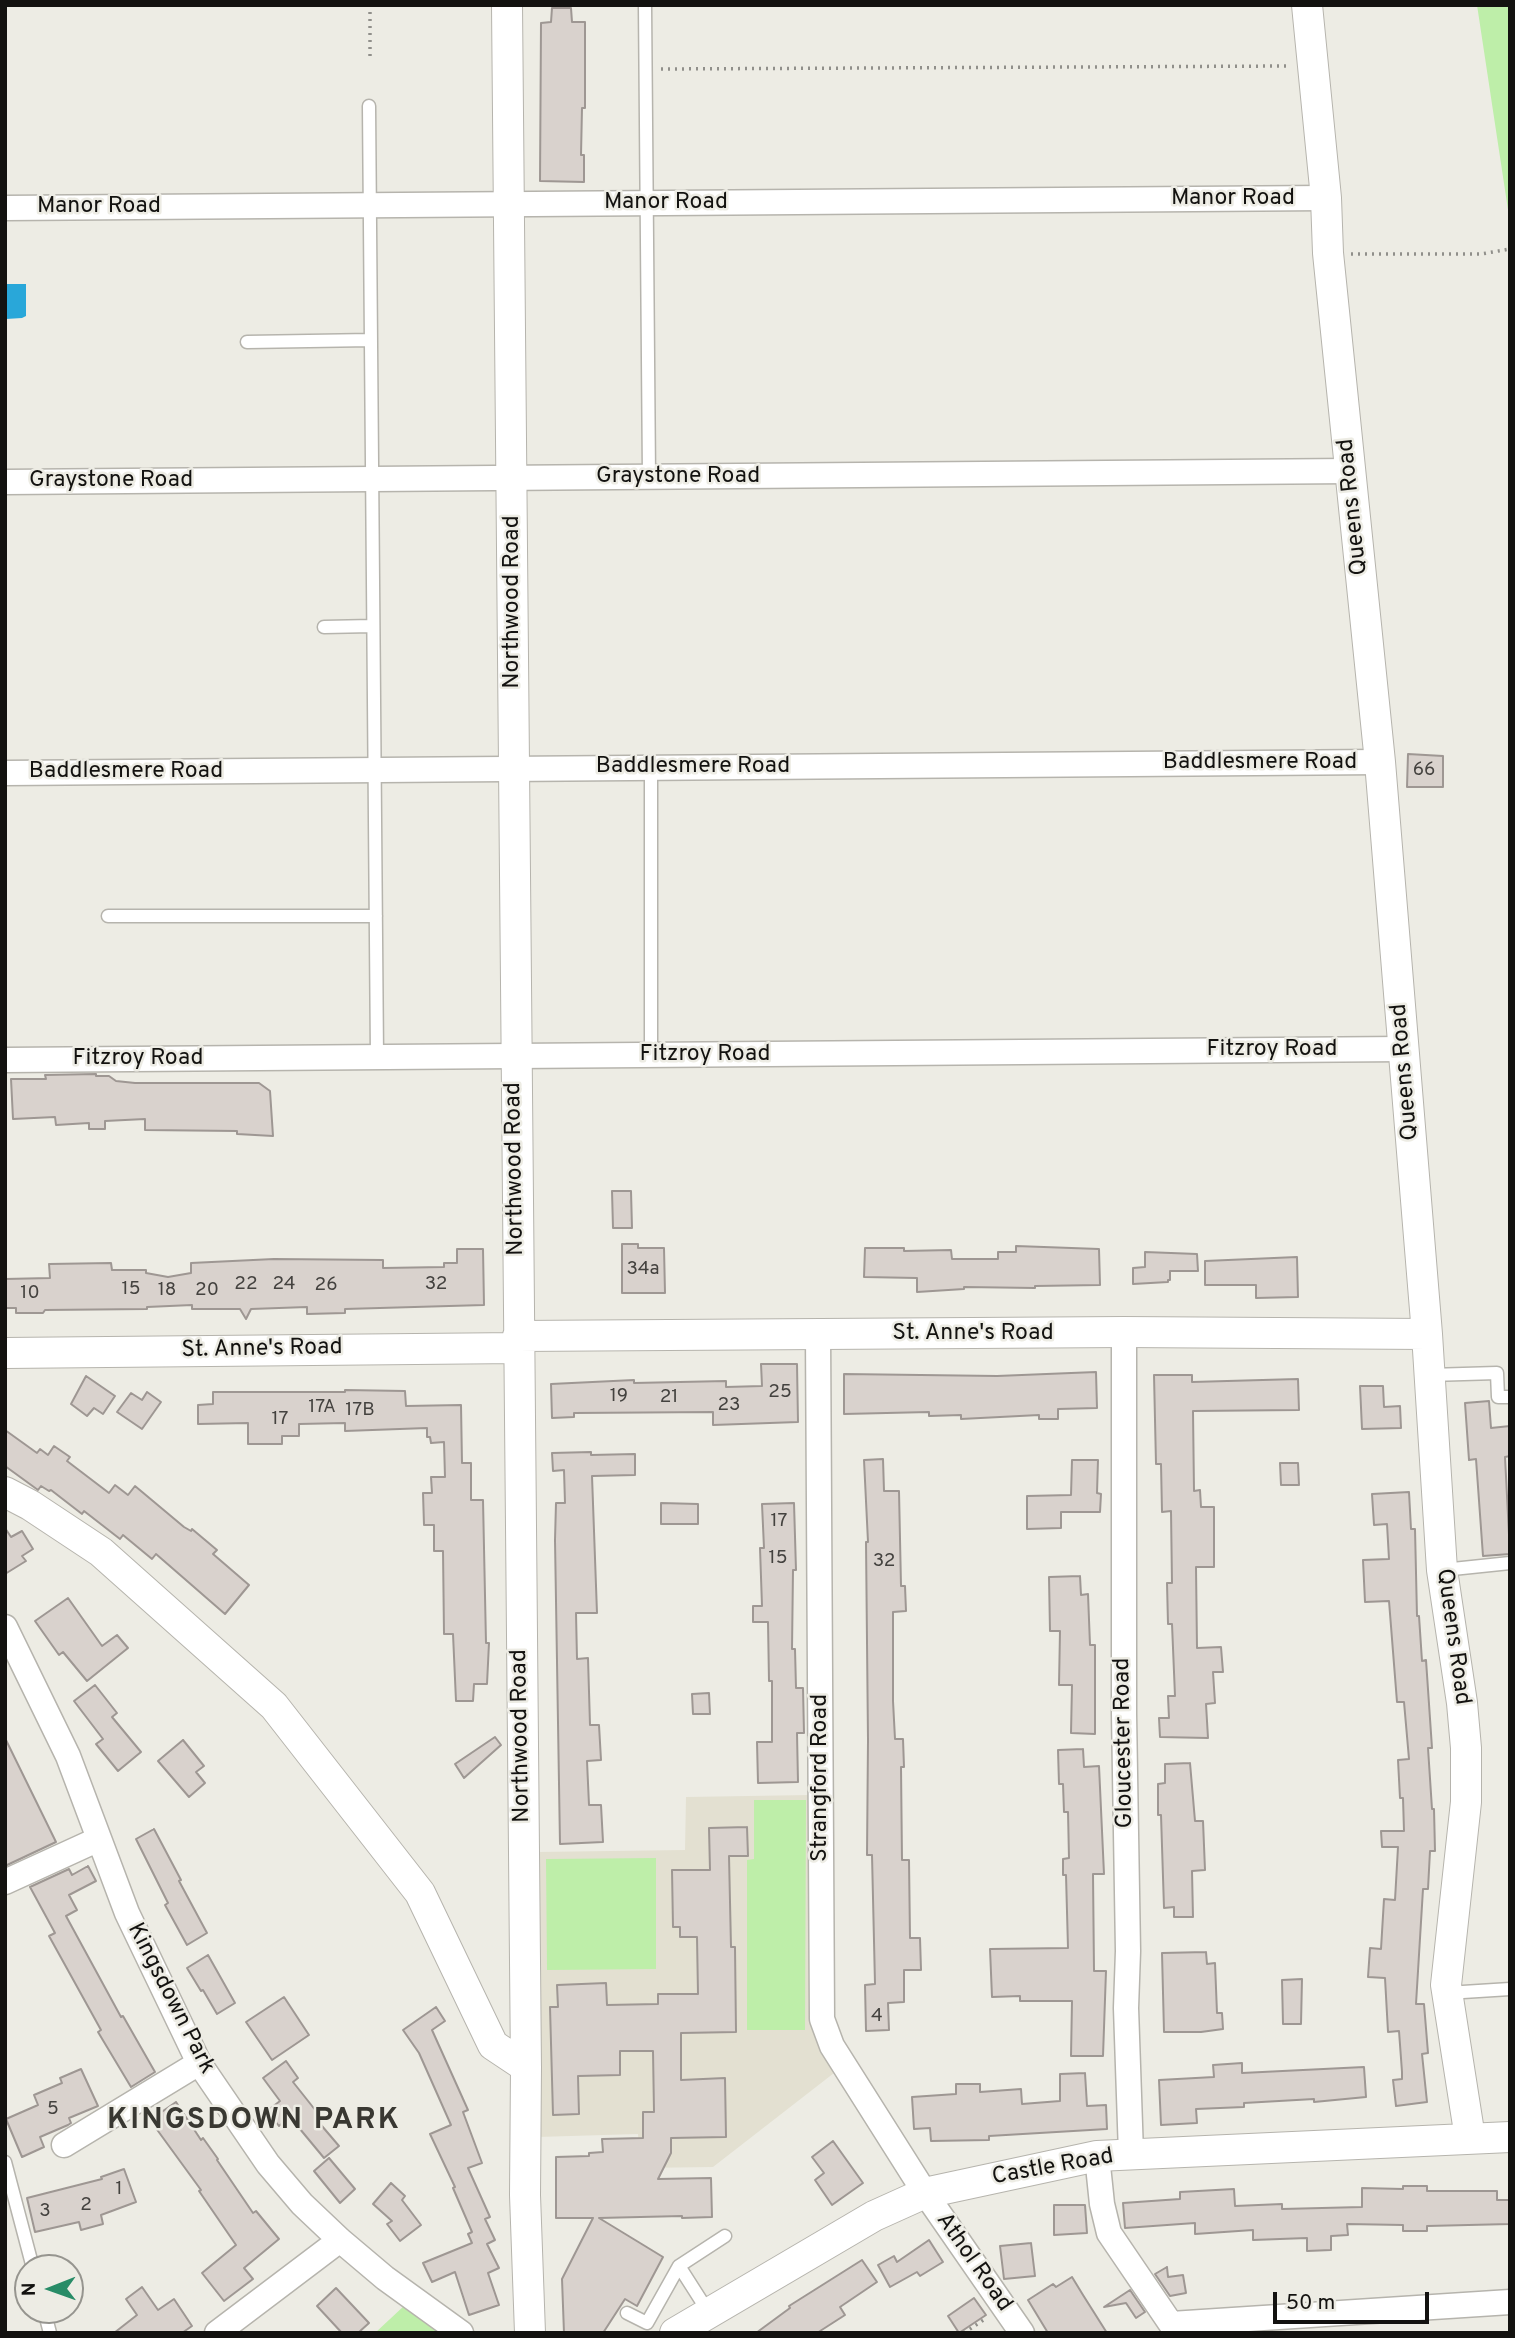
<!DOCTYPE html>
<style>
body{margin:0}
#map{position:relative;width:1515px;height:2338px;overflow:hidden;background:#edece4;font-family:Overpass,sans-serif}
canvas{display:block}
.frame{position:absolute;inset:0;border:7px solid #131210;pointer-events:none}
.north{position:absolute;left:14px;top:2254px;width:70px;height:70px;box-sizing:border-box;background:#edece4;border:2px solid #96958f;border-radius:50%;rotate:269deg;font-size:19px;font-weight:700;line-height:28px;text-align:center;color:#131210}
.north::after{content:'';display:block;margin:auto;width:24px;height:32px;background:#288c67;clip-path:polygon(50% 0,100% 100%,50% 72%,0 100%)}
.scale{position:absolute;left:1273px;top:2292px;width:156px;height:32px;box-sizing:border-box;border:4px solid #131210;border-top:0;padding-left:9px;font-size:21px;line-height:24px;white-space:nowrap;color:#131210;-webkit-text-stroke:5px #edece4;paint-order:stroke}
</style>
<div id="map">
<canvas width="1515" height="2338"></canvas>
<div class="frame"></div>
<div class="north">N</div>
<div class="scale">50 m</div>
</div>
<script>
const ctx = document.querySelector('canvas').getContext('2d');
ctx.lineJoin = 'round';
function fillPath(path, color) { ctx.fillStyle = color; ctx.fill(path, 'evenodd'); }
const shape = rows => new Path2D(rows.map(r => 'M' + r).join(''));
function strokePath(path, color, width, dash) { ctx.strokeStyle = color; ctx.lineWidth = width; ctx.lineCap = dash ? 'butt' : 'round'; ctx.setLineDash(dash || []); ctx.stroke(path); }
function drawText(font, color, halo, rows, align = 'center') {
  ctx.font = font + ' Overpass,sans-serif'; ctx.lineWidth = 5; ctx.setLineDash([]); ctx.textBaseline = 'middle'; ctx.strokeStyle = halo; ctx.fillStyle = color; for (const [text, x, y, turn = 0] of rows) {
    ctx.save(); ctx.translate(x, y); ctx.rotate((+turn || 0) * Math.PI / 180); ctx.textAlign = isNaN(turn) ? turn : align; if (halo) ctx.strokeText(text, 0, 0); ctx.fillText(text, 0, 0); ctx.restore();
  }
}
fillPath(shape([
 [810,1795,817,2039,834,2073,713,2167,640,2168,638,2134,537,2137,537,1852,685,1850,686,1797]
]), '#e3e0d1');
fillPath(shape([
 [1477,5,1510,5,1510,223],
 [754,1800,806,1800,805,2030,747,2030,747,1860,754,1859],
 [656,1858,656,1969,547,1970,546,1859],
 [405,2305,444,2333,375,2333]
]), '#beeea9');
fillPath(shape([
 [5,284,26,284,26,316,22,318,6,319]
]), '#29a7d9');
const building = shape([
 [552,8,571,8,572,22,585,22,585,108,582,108,581,155,584,155,584,182,540,181,541,23,551,22,552,8],
 [1408,754,1443,756,1443,787,1407,787,1408,754],
 [96,1074,96,1076,109,1076,116,1081,135,1083,259,1083,270,1091,273,1136,237,1134,237,1131,145,1130,145,1119,105,1121,105,1129,89,1129,89,1123,56,1125,55,1117,13,1119,11,1079,46,1079,45,1075,96,1074],
 [612,1191,631,1191,632,1228,613,1228,612,1191],
 [622,1244,638,1244,638,1248,664,1248,665,1293,622,1293,622,1244],
 [1016,1246,1099,1249,1100,1285,1035,1286,1035,1288,964,1287,964,1289,917,1292,917,1278,864,1277,865,1248,904,1248,904,1251,951,1250,952,1259,998,1259,998,1252,1016,1252,1016,1246],
 [457,1249,483,1249,484,1305,345,1309,345,1313,307,1314,307,1307,251,1309,246,1319,240,1309,192,1309,192,1305,147,1307,147,1309,45,1310,43,1313,16,1313,16,1308,5,1308,5,1279,50,1278,49,1264,111,1263,112,1270,146,1270,146,1273,168,1277,191,1273,191,1263,274,1259,383,1260,383,1268,444,1267,444,1263,457,1263,457,1249],
 [1145,1252,1197,1254,1198,1271,1170,1271,1170,1280,1168,1280,1168,1282,1133,1284,1133,1268,1145,1267,1145,1252],
 [1297,1257,1298,1297,1256,1298,1256,1285,1205,1285,1205,1261,1297,1257],
 [761,1364,797,1364,798,1422,713,1425,713,1412,574,1413,574,1417,552,1418,551,1384,634,1380,634,1383,726,1381,726,1387,762,1386,761,1364],
 [1096,1372,1097,1408,1058,1409,1058,1419,1039,1419,1039,1415,961,1419,961,1415,929,1416,929,1412,844,1414,844,1374,997,1376,1096,1372],
 [1154,1375,1192,1375,1192,1382,1298,1379,1299,1410,1193,1411,1194,1491,1200,1490,1201,1507,1214,1507,1214,1567,1196,1567,1197,1648,1221,1647,1223,1672,1213,1672,1215,1703,1206,1704,1208,1738,1160,1737,1159,1718,1169,1718,1168,1696,1175,1696,1172,1624,1168,1624,1167,1583,1172,1583,1171,1511,1162,1512,1161,1464,1156,1464,1154,1375],
 [86,1376,115,1396,103,1414,94,1408,87,1416,71,1404,86,1376],
 [1360,1386,1383,1386,1384,1407,1400,1406,1401,1428,1362,1429,1360,1386],
 [345,1390,405,1391,406,1406,461,1405,462,1463,471,1463,471,1500,483,1500,486,1643,489,1643,487,1684,474,1684,473,1701,456,1701,453,1634,444,1634,443,1551,434,1551,434,1525,424,1525,423,1493,432,1493,431,1477,445,1477,444,1442,431,1443,430,1437,427,1437,427,1428,345,1431,345,1423,299,1424,299,1436,282,1436,282,1444,248,1444,248,1423,198,1424,198,1405,213,1404,213,1392,345,1392,345,1390],
 [147,1392,161,1402,142,1429,117,1412,131,1393,142,1400,147,1392],
 [1489,1401,1491,1428,1510,1426,1510,1456,1505,1457,1510,1554,1483,1556,1476,1459,1469,1460,1465,1403,1489,1401],
 [5,1430,37,1453,40,1449,48,1455,54,1446,70,1457,67,1461,109,1493,115,1485,128,1495,135,1486,184,1527,191,1531,192,1529,217,1550,213,1554,249,1585,225,1614,156,1554,152,1559,123,1535,120,1539,84,1511,82,1514,51,1490,49,1491,41,1486,38,1490,5,1466,5,1430],
 [591,1452,591,1455,635,1454,635,1475,592,1476,597,1613,576,1613,577,1659,588,1658,590,1725,599,1725,601,1760,587,1761,589,1805,601,1805,603,1842,560,1844,555,1540,556,1503,565,1503,564,1470,553,1471,552,1453,591,1452],
 [883,1459,884,1491,899,1491,901,1586,905,1586,906,1611,893,1612,893,1701,895,1739,903,1739,904,1767,901,1767,902,1860,909,1860,910,1938,920,1938,921,1970,904,1970,904,2002,888,2003,889,2030,866,2031,865,1985,875,1984,872,1855,867,1855,868,1740,866,1542,868,1542,864,1460,883,1459],
 [1072,1460,1098,1460,1097,1493,1101,1494,1100,1512,1061,1512,1061,1528,1027,1529,1027,1496,1071,1495,1072,1460],
 [1280,1463,1298,1463,1299,1485,1281,1485,1280,1463],
 [1409,1492,1411,1529,1415,1529,1417,1616,1419,1616,1422,1661,1426,1660,1432,1748,1428,1748,1432,1809,1434,1809,1435,1851,1430,1851,1428,1889,1423,1889,1416,2004,1424,2004,1428,2053,1422,2054,1427,2102,1396,2106,1393,2080,1402,2079,1402,2072,1399,2031,1388,2032,1385,1978,1368,1977,1370,1948,1381,1949,1384,1899,1395,1900,1398,1847,1382,1847,1381,1831,1404,1831,1403,1798,1400,1798,1398,1760,1409,1759,1404,1702,1397,1702,1389,1601,1365,1602,1363,1560,1389,1559,1387,1524,1374,1525,1372,1494,1409,1492],
 [661,1503,698,1504,698,1524,661,1524,661,1503],
 [794,1503,796,1570,793,1570,792,1649,795,1649,796,1688,803,1688,804,1733,797,1733,798,1782,758,1783,757,1742,772,1742,772,1681,769,1681,768,1622,753,1622,753,1606,762,1606,760,1548,764,1548,762,1504,794,1503],
 [5,1528,11,1537,22,1531,33,1549,22,1556,26,1561,5,1574,5,1528],
 [1080,1576,1081,1595,1088,1594,1090,1645,1095,1645,1095,1734,1071,1733,1072,1685,1059,1685,1060,1631,1050,1631,1049,1577,1080,1576],
 [68,1598,102,1646,117,1635,128,1648,87,1681,63,1652,59,1655,35,1621,68,1598],
 [95,1685,117,1713,112,1717,141,1752,118,1771,96,1744,103,1739,74,1701,95,1685],
 [709,1693,710,1714,693,1714,692,1694,709,1693],
 [495,1737,501,1745,464,1778,455,1764,495,1737],
 [5,1738,56,1842,5,1866,5,1738],
 [183,1740,204,1766,196,1772,205,1783,189,1797,158,1761,183,1740],
 [1083,1749,1084,1767,1099,1766,1104,1874,1093,1874,1094,1971,1106,1971,1103,2056,1071,2056,1072,2001,1020,2001,1020,1996,992,1997,990,1949,1068,1948,1066,1875,1063,1875,1063,1859,1069,1858,1068,1812,1064,1812,1063,1784,1059,1784,1058,1750,1083,1749],
 [1190,1763,1195,1821,1203,1821,1205,1870,1192,1871,1193,1917,1174,1917,1174,1907,1164,1908,1161,1815,1158,1815,1158,1784,1165,1783,1165,1764,1190,1763],
 [747,1827,748,1856,729,1856,731,1947,735,1947,736,2032,681,2033,681,2080,725,2078,726,2137,671,2138,671,2153,658,2179,711,2178,712,2217,682,2218,682,2216,599,2218,663,2257,637,2306,625,2299,603,2333,564,2333,562,2279,593,2218,556,2218,556,2157,589,2156,589,2153,603,2152,602,2139,643,2138,643,2112,654,2112,653,2051,620,2051,620,2075,578,2076,579,2114,553,2115,550,2007,558,2007,557,1985,606,1983,607,2005,658,2004,658,1994,698,1994,697,1937,680,1937,680,1927,673,1927,672,1870,710,1870,709,1828,747,1827],
 [154,1829,181,1880,179,1881,207,1933,187,1945,165,1905,168,1903,136,1839,154,1829],
 [88,1866,96,1881,69,1895,77,1910,66,1916,121,2017,123,2016,155,2072,131,2087,98,2032,101,2030,49,1936,55,1933,30,1887,69,1869,72,1875,88,1866],
 [1206,1952,1207,1964,1215,1963,1217,2013,1222,2013,1223,2029,1201,2032,1164,2032,1162,1953,1206,1952],
 [208,1955,235,2003,217,2014,203,1990,201,1991,187,1968,208,1955],
 [1302,1979,1301,2024,1283,2024,1282,1980,1302,1979],
 [284,1997,309,2035,272,2060,246,2022,284,1997],
 [436,2007,445,2021,432,2030,468,2110,463,2112,482,2163,468,2168,490,2217,485,2219,495,2240,487,2244,499,2268,488,2273,499,2305,469,2315,455,2272,432,2282,423,2263,472,2243,468,2234,472,2232,453,2188,455,2187,430,2134,451,2125,419,2053,403,2030,436,2007],
 [286,2061,298,2078,293,2082,320,2116,316,2119,339,2146,324,2158,290,2117,279,2126,267,2111,280,2101,263,2078,286,2061],
 [1242,2063,1242,2073,1364,2067,1366,2097,1314,2102,1314,2099,1244,2103,1244,2107,1196,2109,1197,2123,1161,2125,1159,2080,1214,2077,1213,2065,1242,2063],
 [81,2069,98,2106,69,2118,71,2123,68,2125,40,2137,44,2147,22,2157,6,2119,38,2105,34,2095,62,2083,60,2078,81,2069],
 [1085,2073,1087,2106,1106,2105,1107,2129,989,2136,989,2140,931,2141,930,2128,914,2129,912,2097,956,2094,956,2084,980,2084,980,2092,1021,2089,1022,2104,1060,2101,1060,2074,1085,2073],
 [176,2102,201,2140,203,2138,218,2159,217,2160,253,2213,256,2211,279,2239,244,2268,253,2279,224,2301,202,2273,236,2245,199,2191,201,2190,150,2120,176,2102],
 [833,2141,863,2183,832,2205,815,2180,824,2173,812,2157,833,2141],
 [329,2158,355,2189,340,2203,314,2171,329,2158],
 [124,2169,136,2202,101,2215,103,2224,81,2230,79,2222,35,2232,27,2198,102,2179,101,2177,124,2169],
 [391,2183,405,2196,402,2200,421,2225,400,2241,387,2224,392,2221,373,2204,391,2183],
 [1403,2186,1427,2186,1427,2191,1497,2191,1497,2200,1510,2200,1510,2224,1427,2226,1427,2231,1403,2231,1403,2225,1347,2224,1348,2235,1331,2236,1331,2250,1307,2251,1307,2238,1253,2240,1253,2230,1195,2234,1195,2223,1125,2228,1123,2203,1180,2199,1180,2192,1234,2189,1235,2206,1282,2204,1282,2209,1362,2207,1362,2188,1403,2189,1403,2186],
 [1054,2205,1085,2205,1087,2233,1054,2235,1054,2205],
 [929,2240,943,2262,920,2276,917,2272,890,2287,878,2265,894,2256,897,2262,929,2240],
 [1031,2243,1035,2276,1004,2279,1000,2246,1031,2243],
 [862,2260,877,2282,840,2307,845,2315,817,2333,756,2333,790,2308,789,2306,862,2260],
 [1167,2267,1168,2277,1183,2275,1186,2293,1170,2296,1155,2274,1167,2267],
 [1072,2277,1083,2295,1107,2333,1048,2333,1028,2300,1053,2284,1056,2287,1072,2277],
 [142,2287,158,2310,174,2299,192,2326,182,2333,114,2333,137,2315,126,2299,142,2287],
 [336,2288,369,2323,358,2333,342,2333,317,2306,336,2288],
 [1130,2290,1145,2312,1136,2318,1126,2303,1104,2307,1130,2290],
 [974,2298,986,2315,959,2333,948,2316,974,2298]
]);
fillPath(building, '#d9d2cd');
strokePath(building, '#9e9793', 2);
const service = shape([
 [645,5,649,477],
 [369,106,377,1057],
 [247,342,371,340],
 [324,627,372,626],
 [108,916,376,916],
 [651,1055,651,767],
 [1430,1375,1497,1373,1498,1397,1510,1397],
 [1443,1570,1510,1563],
 [1447,1993,1510,1989],
 [5,2162,33,2268],
 [44,2310,50,2333],
 [627,2313,647,2323,679,2266],
 [709,2313,679,2266,725,2236]
]);
const minor = shape([
 [5,208,1326,198],
 [5,482,1351,471],
 [5,773,1380,762],
 [5,1060,1404,1049],
 [1124,1332,1124,1714,1128,1951,1126,2008,1131,2154],
 [818,1334,822,2019,832,2046,925,2193,1022,2333],
 [5,1627,68,1756,127,1913,199,2063,268,2164,302,2204,340,2240,385,2278,461,2333],
 [5,1882,99,1839],
 [64,2145,199,2063],
 [1097,2156,1102,2204,1109,2233,1177,2333],
 [1171,2324,1510,2302],
 [217,2333,340,2240]
]);
const tertiary = shape([
 [507,5,526,2067,525,2195,530,2333],
 [1307,5,1326,198,1328,253,1380,762,1427,1334,1442,1570,1462,1703,1466,1748,1466,1802,1446,1985,1470,2138],
 [518,1336,1124,1332,1427,1334],
 [5,1353,518,1348],
 [5,1492,30,1505,101,1552,274,1706,420,1893,493,2045,526,2067],
 [675,2333,874,2216,925,2193,1097,2156,1510,2137]
]);
strokePath(service, '#b6b4ad', 15);
strokePath(minor, '#b6b4ad', 27);
strokePath(tertiary, '#b6b4ad', 32);
strokePath(shape([
 [370,5,370,60],
 [661,69,1287,66],
 [1351,254,1481,254,1510,249],
 [964,2333,985,2319]
]), '#908f8a', 3.5, [2, 5]);
strokePath(service, '#fff', 12);
strokePath(minor, '#fff', 24);
strokePath(tertiary, '#fff', 30);
drawText('19px', '#44423f', null, [
 ["66",1424,771],
 ["34a",643,1270],
 ["22",246,1285],
 ["24",284,1285],
 ["32",436,1285],
 ["26",326,1286],
 ["15",131,1290],
 ["18",167,1291],
 ["20",207,1291],
 ["10",30,1294],
 ["25",780,1393],
 ["19",619,1397],
 ["21",669,1398],
 ["23",729,1406],
 ["17A",322,1408],
 ["17B",360,1411],
 ["17",280,1420],
 ["17",779,1522],
 ["15",778,1559],
 ["32",884,1562],
 ["4",877,2017],
 ["5",53,2110],
 ["1",119,2190],
 ["2",86,2206],
 ["3",45,2212]
]);
drawText('23px', '#131210', '#edece4', [
 ["Manor Road",1233,199],
 ["Manor Road",666,203],
 ["Manor Road",99,207],
 ["Graystone Road",678,477],
 ["Graystone Road",111,481],
 ["Queens Road",1354,507,-96],
 ["Northwood Road",513,602,-90],
 ["Baddlesmere Road",1260,763],
 ["Baddlesmere Road",693,767],
 ["Baddlesmere Road",126,772],
 ["Fitzroy Road",1272,1050],
 ["Fitzroy Road",705,1055],
 ["Fitzroy Road",138,1059],
 ["Queens Road",1406,1072,-95],
 ["Northwood Road",516,1169,-91],
 ["St. Anne's Road",973,1334],
 ["St. Anne's Road",262,1350,-1],
 ["Queens Road",1452,1637,82],
 ["Northwood Road",522,1736,-91],
 ["Gloucester Road",1125,1743,-91],
 ["Strangford Road",821,1778,-90],
 ["Kingsdown Park",170,1999,63],
 ["Castle Road",1053,2168,-10],
 ["Athol Road",973,2263,55]
]);
ctx.letterSpacing = '2px';
drawText('bold 30px', '#393832', '#edece4', [
 ["KINGSDOWN PARK",254,2122]
]);
ctx.letterSpacing = '0px';
</script>
